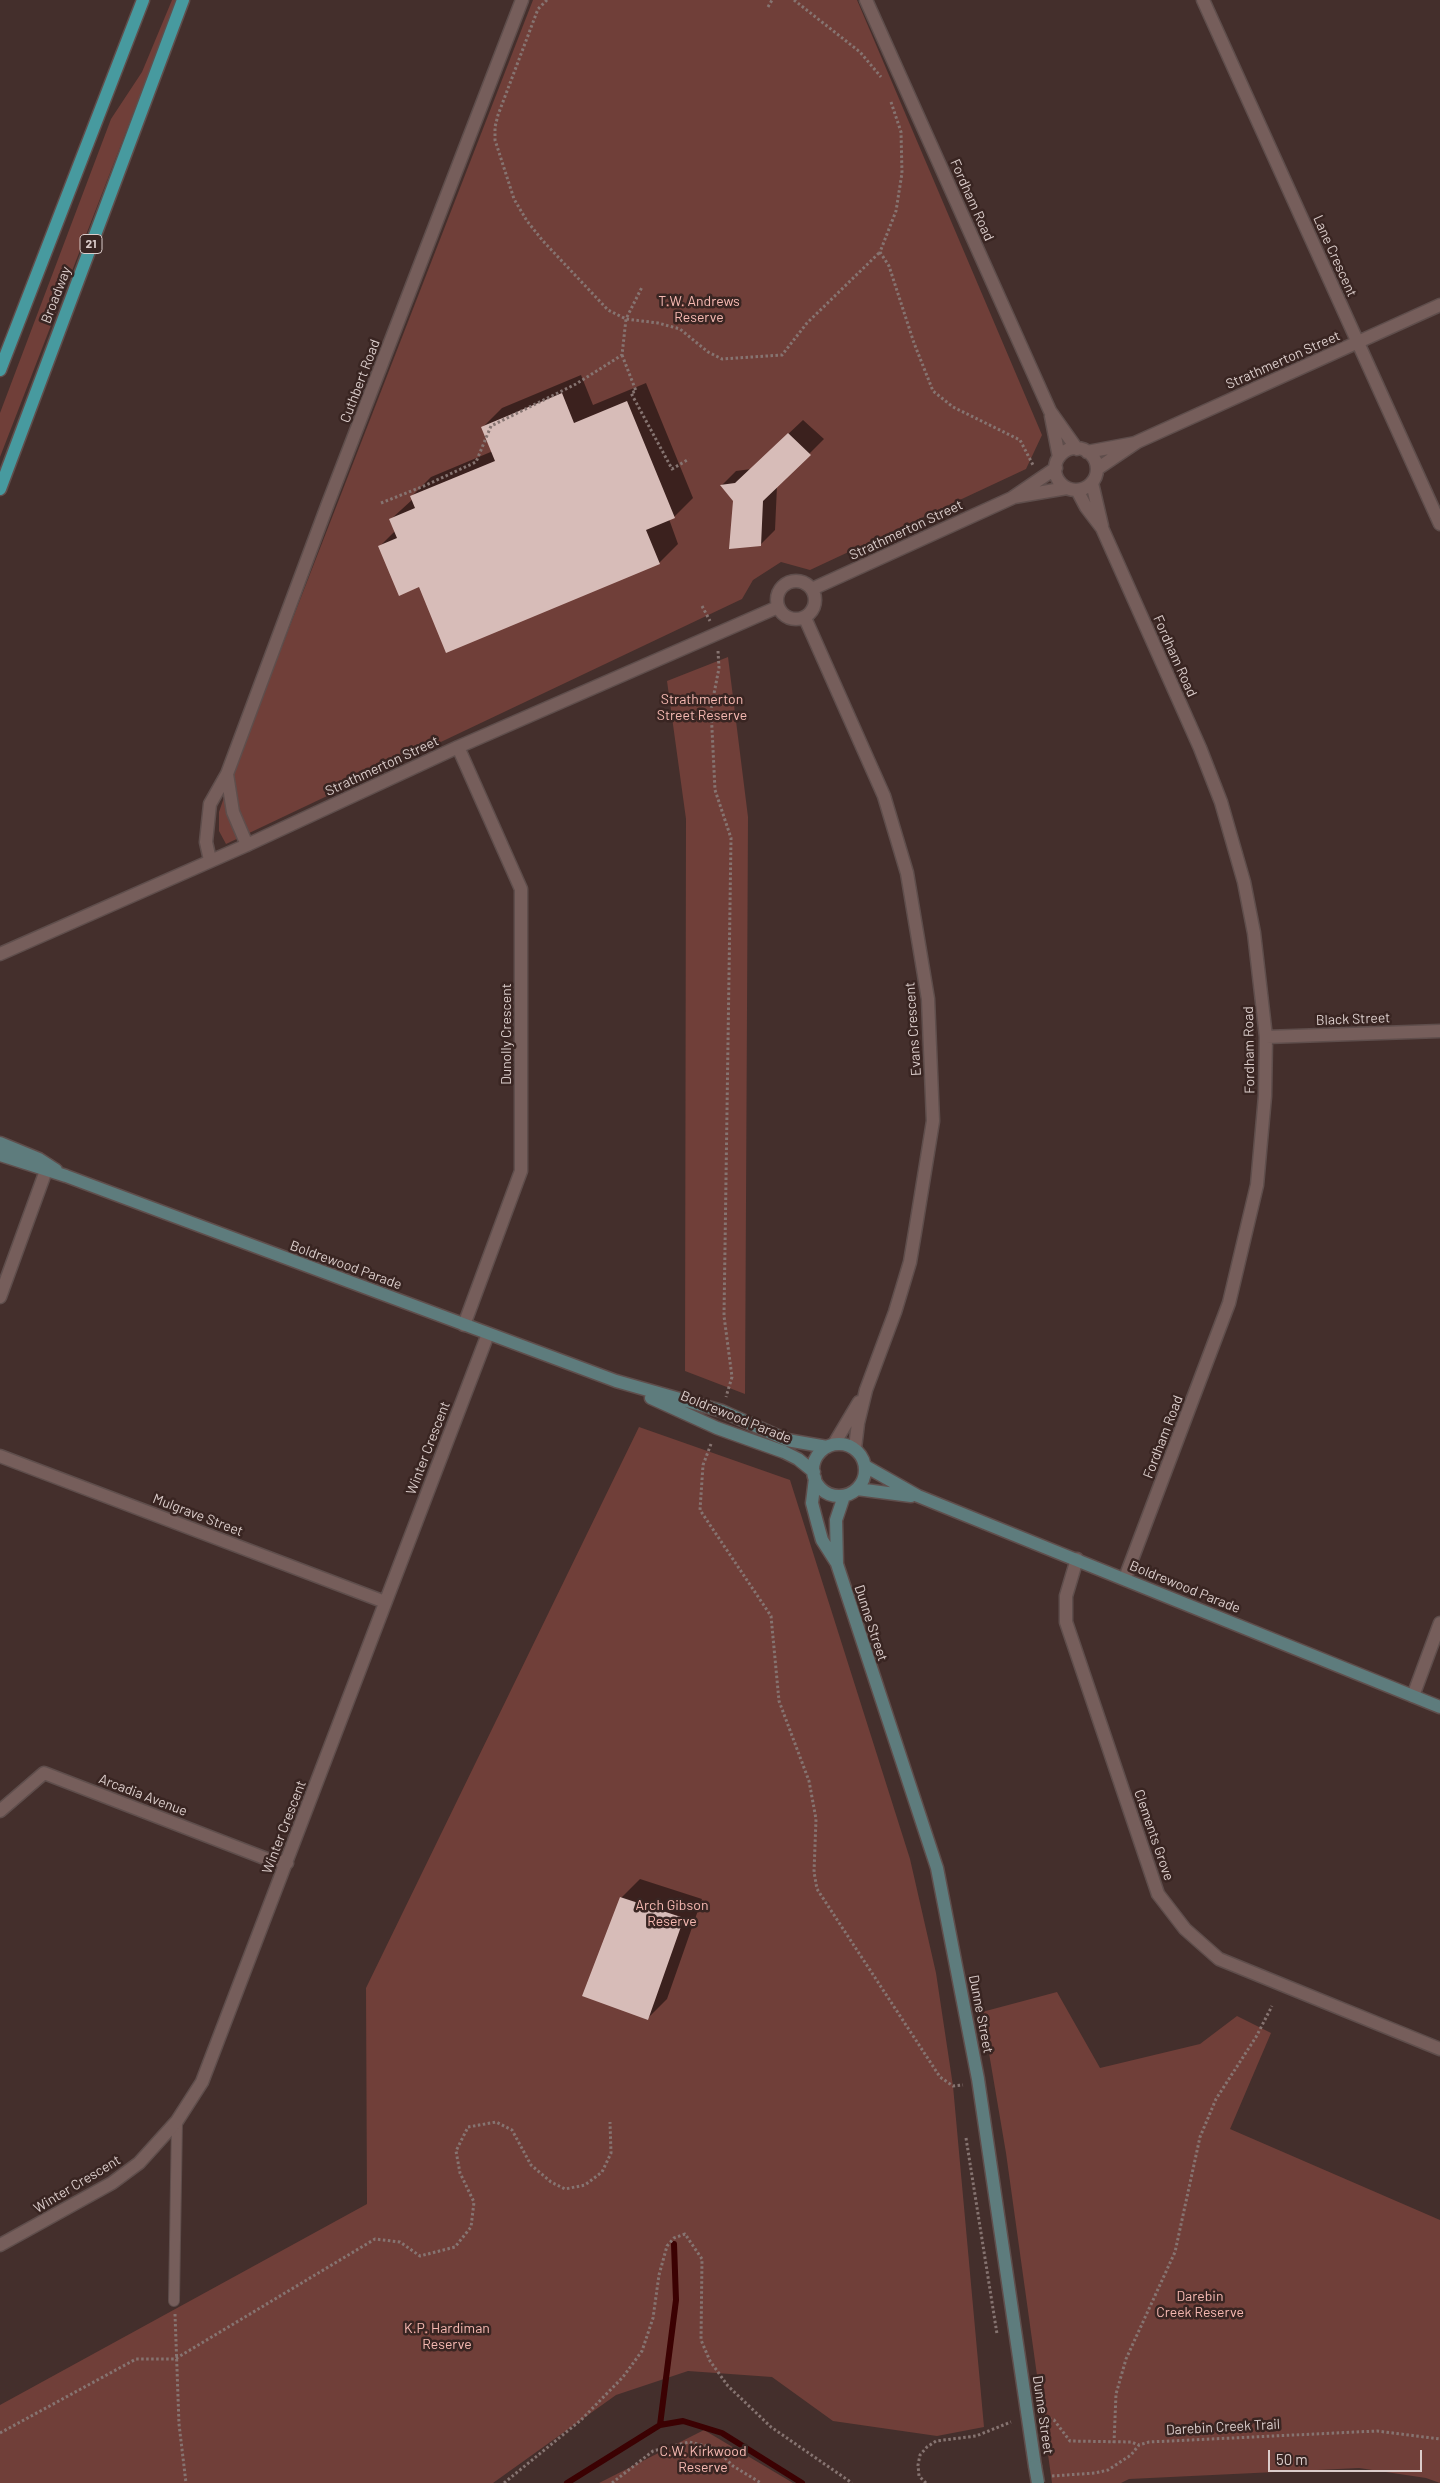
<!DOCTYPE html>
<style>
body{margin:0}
#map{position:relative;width:1440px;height:2483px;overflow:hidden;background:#442f2c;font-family:Barlow,sans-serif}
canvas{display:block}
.scale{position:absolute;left:1268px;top:2450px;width:154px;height:22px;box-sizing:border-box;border:2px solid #dbcdcb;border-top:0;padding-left:6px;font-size:15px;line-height:18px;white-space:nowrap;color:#dbcdcb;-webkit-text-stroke:4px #392522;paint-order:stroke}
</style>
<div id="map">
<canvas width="1440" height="2483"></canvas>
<div class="scale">50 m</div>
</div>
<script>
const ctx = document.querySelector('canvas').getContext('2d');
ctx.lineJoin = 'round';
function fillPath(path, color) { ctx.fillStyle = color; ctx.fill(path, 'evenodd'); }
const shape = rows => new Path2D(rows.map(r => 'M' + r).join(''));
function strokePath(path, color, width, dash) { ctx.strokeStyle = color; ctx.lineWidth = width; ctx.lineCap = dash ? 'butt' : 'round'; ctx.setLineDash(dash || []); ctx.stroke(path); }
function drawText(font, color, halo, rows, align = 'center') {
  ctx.font = font + ' Barlow,sans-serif'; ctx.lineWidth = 5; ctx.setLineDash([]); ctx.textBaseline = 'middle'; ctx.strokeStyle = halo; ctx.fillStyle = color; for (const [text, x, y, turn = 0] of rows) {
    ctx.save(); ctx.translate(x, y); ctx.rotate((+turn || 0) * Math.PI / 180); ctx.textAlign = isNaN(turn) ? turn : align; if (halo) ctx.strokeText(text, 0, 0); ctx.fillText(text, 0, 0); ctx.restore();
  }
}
fillPath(shape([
 [172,0,177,0,0,457,0,413,111,119,142,72],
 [533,0,857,0,1042,435,1026,469,810,570,781,562,753,580,742,599,226,844,219,831,219,812,230,780],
 [728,657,748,817,745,1394,685,1371,686,819,667,681],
 [639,1427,790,1480,910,1859,936,1973,953,2086,984,2427,937,2436,833,2421,772,2377,688,2371,616,2395,493,2483,0,2483,0,2405,367,2204,366,1988],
 [1057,1992,1100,2068,1200,2044,1237,2016,1271,2033,1230,2129,1440,2220,1440,2483,1426,2478,1359,2468,1129,2479,1121,2483,1052,2483,1006,2153,982,2012],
 [704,2430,793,2483,599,2483]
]), '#703f39');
fillPath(shape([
 [581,375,593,405,646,383,693,498,674,517,669,519,678,544,659,563,420,586,380,546,395,531,390,520,413,499,412,496,431,477,493,451,483,427,502,408],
 [803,420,824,439,777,486,775,530,760,545,735,500,722,485,736,471,751,469],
 [640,1879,702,1899,667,1999,648,2018,621,1898]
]), '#0007');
strokePath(shape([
 [660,2425,676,2300,674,2244],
 [567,2483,660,2425,683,2421,722,2433,802,2483]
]), '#3b0102', 6);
fillPath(shape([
 [562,393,574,423,627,401,675,518,646,530,660,564,446,653,419,587,399,596,378,546,397,538,389,519,415,508,410,496,495,461,481,427],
 [788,433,811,455,763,501,761,546,729,549,733,501,720,485,735,483],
 [620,1897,684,1918,648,2020,582,1996]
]), '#d7bcb8');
const lane = shape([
 [174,2301,177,2121]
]);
const street = shape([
 [866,0,1050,411,1077,449],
 [1203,0,1440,524],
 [1051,416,1059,457],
 '1055 469a21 21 0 1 1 42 0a21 21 0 1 1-42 0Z',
 [1087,452,1135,443],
 [1097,469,1137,442,1440,305],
 [1092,483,1102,526],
 [1077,490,1086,507,1102,528,1200,748,1221,802,1244,882,1254,933,1266,1037,1265,1096,1257,1185,1229,1303,1125,1578],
 [1014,497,1067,488],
 '777 600a19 19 0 1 1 38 0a19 19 0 1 1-38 0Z',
 [812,589,1012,498,1056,468],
 [805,618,884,796,907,873,928,999,933,1121,916,1226,910,1262,895,1312,866,1390,858,1423,855,1448],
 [458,747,521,889,521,1171,464,1325],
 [227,774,233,812,247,845],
 [210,860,206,842,210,804,227,774,327,506,522,0],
 [0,954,247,845,458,747,778,607],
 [1266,1037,1440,1031],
 [0,1297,48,1165],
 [834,1444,859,1402],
 [0,1456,385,1602],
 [1077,1559,1066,1596,1066,1622,1158,1894,1185,1929,1219,1959,1440,2049],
 [1413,1696,1440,1623],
 [0,1811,44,1773,267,1859,287,1863],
 [0,2245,112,2183,139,2163,177,2121,202,2082,488,1334]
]);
const secondary = shape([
 [0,1143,39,1159,56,1170],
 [0,1155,66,1176,616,1381,722,1411,787,1440,827,1447],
 [651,1398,717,1428,784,1452,798,1459,814,1472],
 '813 1470a26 26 0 1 1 52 0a26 26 0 1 1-52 0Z',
 [865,1466,918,1496,1440,1707],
 [815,1478,812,1503,817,1522,822,1540,836,1562],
 [857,1489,911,1496],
 [844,1496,836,1520,837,1564,937,1868,978,2079,1035,2466]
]);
const primary = shape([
 [0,370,143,0],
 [0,489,183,0]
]);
strokePath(lane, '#5f4e4c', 12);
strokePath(street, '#5f4e4c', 15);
strokePath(secondary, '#5f4e4c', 15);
strokePath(primary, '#5f4e4c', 15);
strokePath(shape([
 [547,0,538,9,498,115,495,127,495,140,514,199,527,221,543,241,608,310,626,319,658,323,680,329,708,352,722,359,782,355,807,323,880,252],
 [794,0,860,52,881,77],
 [768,7,772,0],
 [891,102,901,132,902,173,896,211,880,252,889,266,914,343,933,391,953,407,1020,440,1033,465],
 [622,355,636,391,631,393,672,469,689,459],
 [381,503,424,486,476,462,491,426,576,384,622,355,626,319,642,287],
 [702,606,710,621],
 [718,651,719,668,711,709,715,790,731,838,724,1316,732,1377,726,1397],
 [711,1444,703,1465,700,1510,771,1616,779,1701,809,1781,816,1819,814,1872,817,1889,940,2077,953,2086,963,2085],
 [966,2138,997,2334],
 [175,2314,179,2424,186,2483],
 [1044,2417,1054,2420,1070,2441,1131,2442,1139,2445],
 [0,2433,136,2359,175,2359,375,2239,400,2242,420,2256,455,2247,471,2227,474,2202,460,2173,456,2151,468,2127,496,2122,512,2130,531,2165,551,2182,565,2189,585,2185,602,2172,611,2153,610,2122],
 [1114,2443,1116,2394,1126,2359,1175,2252,1200,2137,1216,2099,1256,2037,1272,2006],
 [1052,2476,1095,2473,1108,2470,1131,2455,1139,2445,1149,2442,1377,2431,1440,2439],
 [504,2483,581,2420,623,2377,642,2351,653,2318,659,2275,667,2246,674,2238,685,2234,702,2259,701,2340,710,2361,728,2386,771,2427,852,2483],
 [612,2483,653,2451,689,2442,715,2448,733,2466,761,2483],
 [926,2483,919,2476,918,2465,920,2455,927,2447,936,2441,976,2436,1011,2422]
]), '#867471', 3, [2.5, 2.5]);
strokePath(lane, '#765e5b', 10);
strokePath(street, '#765e5b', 12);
strokePath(secondary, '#5e7c7d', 12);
strokePath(primary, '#479a9f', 12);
const secondaryBridge = shape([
 [1035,2466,1038,2483]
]);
strokePath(secondaryBridge, '#5f4e4c', 15, []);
strokePath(secondaryBridge, '#5e7c7d', 12);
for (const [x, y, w] of [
 [91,244,22]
]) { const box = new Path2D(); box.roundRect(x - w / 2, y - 9.5, w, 19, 4); ctx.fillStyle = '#392522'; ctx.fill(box); strokePath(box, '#dbcdcb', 1); }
drawText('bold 12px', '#dbcdcb', null, [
 ["21",91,244]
]);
drawText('14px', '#dbcdcb', '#392522', [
 ["Fordham Road",972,200,66],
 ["Lane Crescent",1335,256,66],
 ["Broadway",56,295,-69],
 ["Strathmerton Street",1283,360,-24],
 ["Cuthbert Road",360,381,-69],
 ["Strathmerton Street",906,530,-25],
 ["Fordham Road",1175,656,66],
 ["Strathmerton Street",382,766,-25],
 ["Black Street",1353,1019,-2],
 ["Evans Crescent",913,1029,-94],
 ["Dunolly Crescent",506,1034,-90],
 ["Fordham Road",1249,1050,-91],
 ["Boldrewood Parade",346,1265,20],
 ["Boldrewood Parade",736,1417,22],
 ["Fordham Road",1163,1437,-69],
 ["Winter Crescent",428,1448,-69],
 ["Mulgrave Street",198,1515,21],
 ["Boldrewood Parade",1185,1587,22],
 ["Dunne Street",871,1623,72],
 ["Arcadia Avenue",143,1795,21],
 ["Winter Crescent",284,1827,-69],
 ["Clements Grove",1154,1835,71],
 ["Dunne Street",981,2014,79],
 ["Winter Crescent",77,2184,-31],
 ["Dunne Street",1043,2415,82],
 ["Darebin Creek Trail",1223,2427,-3]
]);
drawText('14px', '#f6b9b2', '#392522', [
 ["T.W. Andrews",699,301],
 ["Reserve",699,317],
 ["Strathmerton",702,699],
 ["Street Reserve",702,715],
 ["Arch Gibson",672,1905],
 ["Reserve",672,1921],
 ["Darebin",1200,2296],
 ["Creek Reserve",1200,2312],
 ["K.P. Hardiman",447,2328],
 ["Reserve",447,2344],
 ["C.W. Kirkwood",703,2451],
 ["Reserve",703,2467]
]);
</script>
